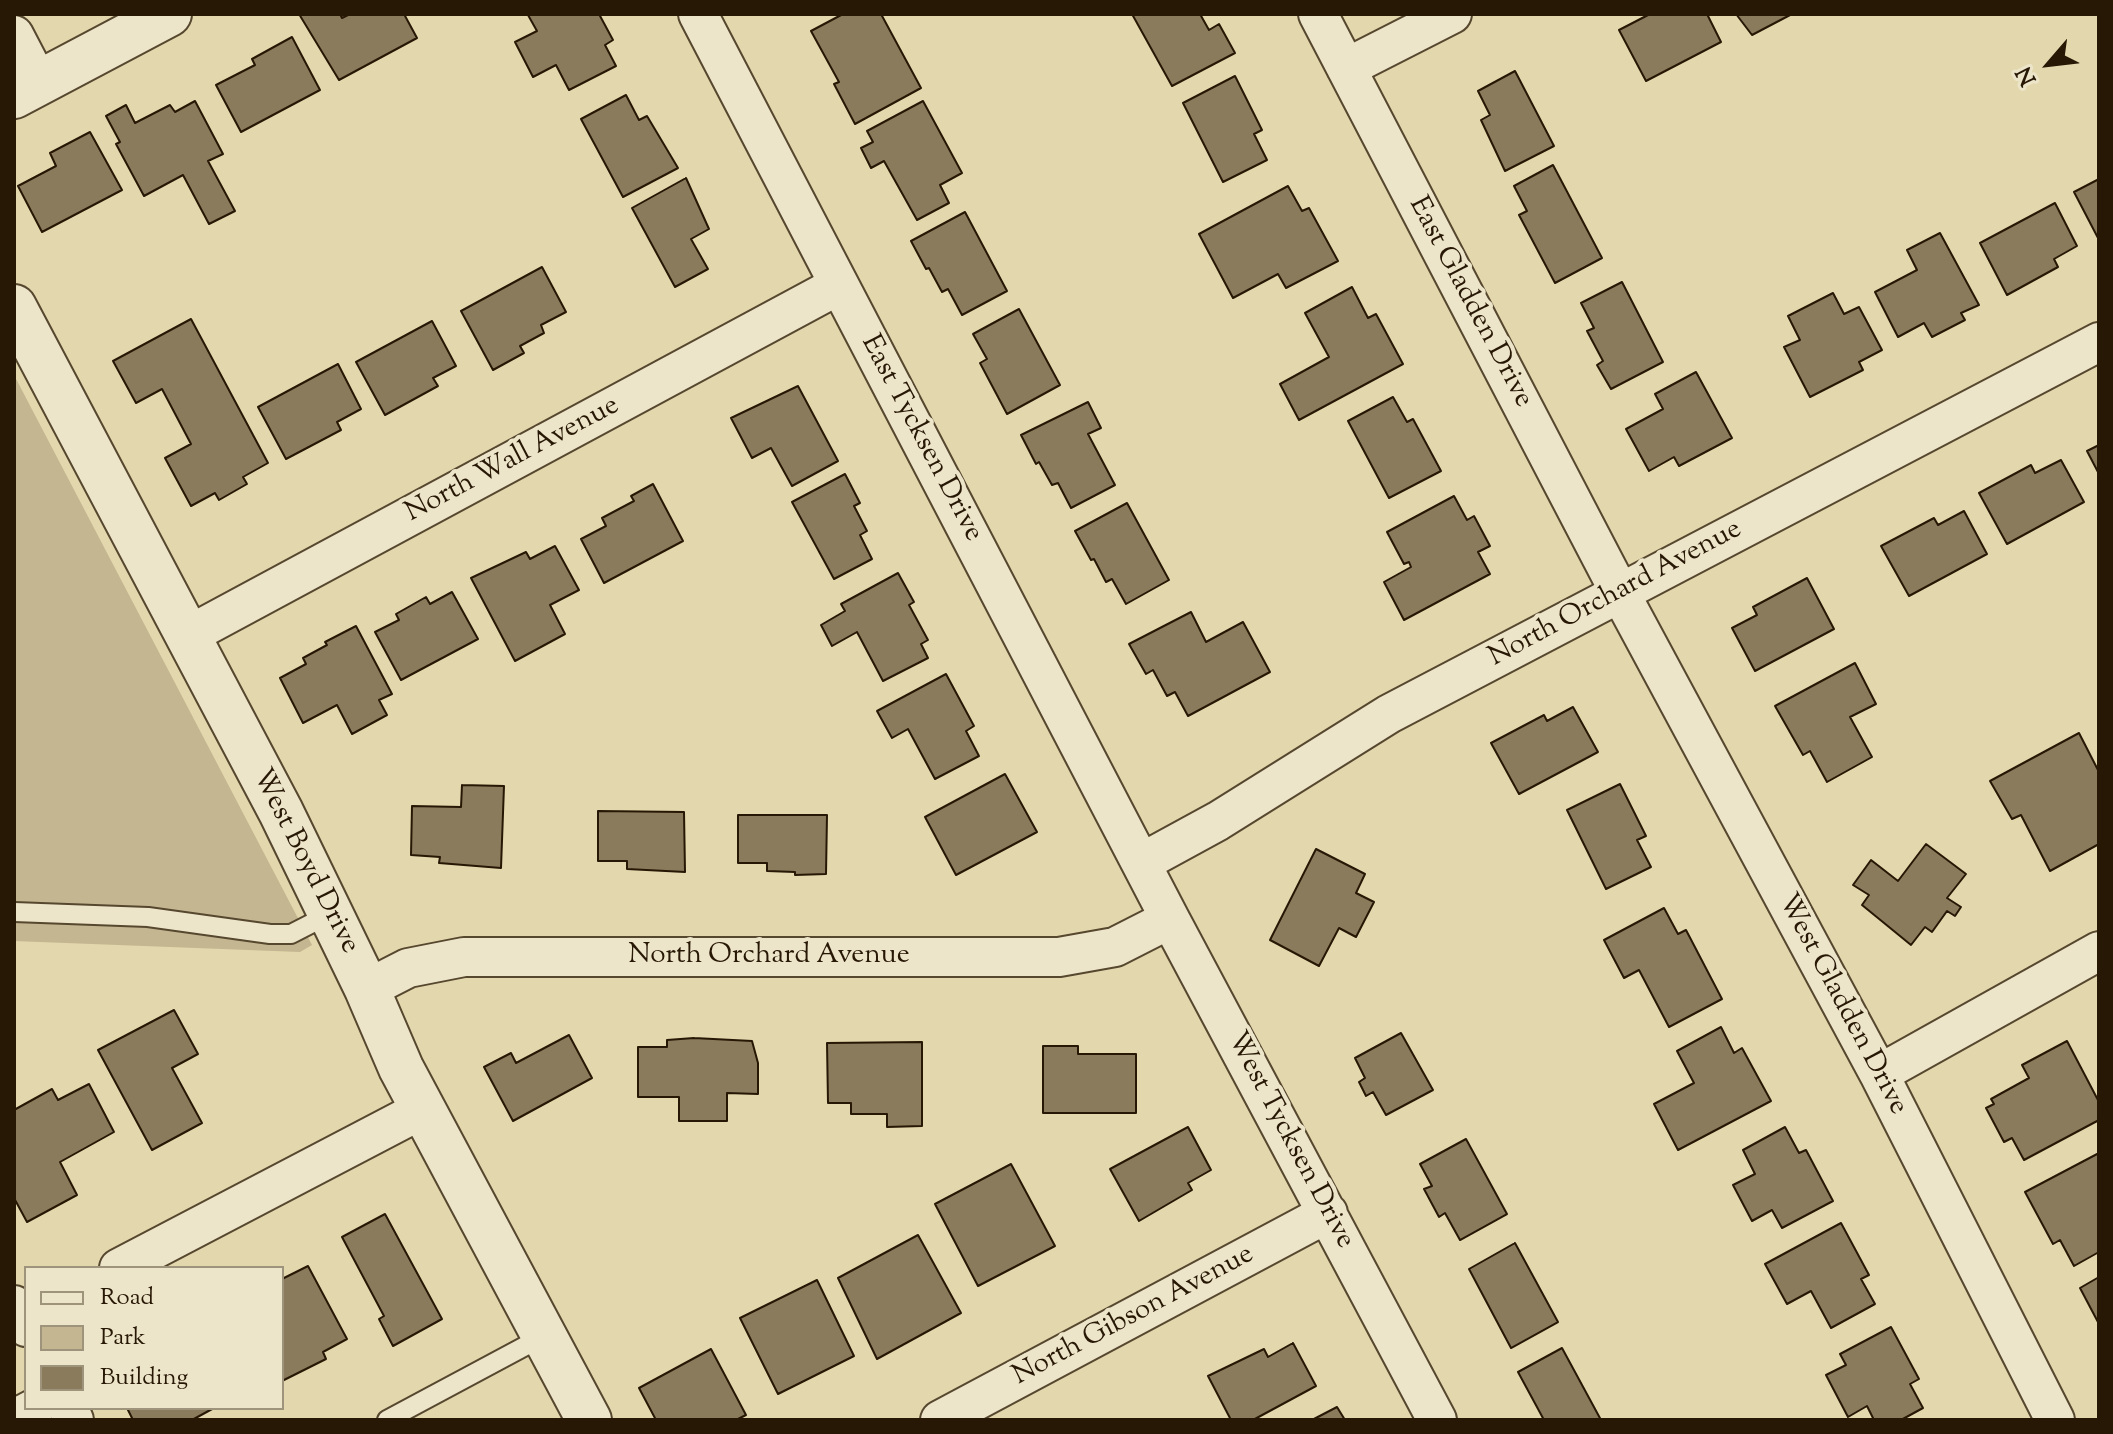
<!DOCTYPE html>
<style>
body{margin:0}
#map{position:relative;width:2113px;height:1434px;overflow:hidden;background:#e3d7ad;font-family:"Sorts Mill Goudy",serif}
canvas{display:block}
.frame{position:absolute;inset:0;border:16px solid #271705;pointer-events:none}
.legend{position:absolute;left:24px;top:1266px;width:260px;height:144px;box-sizing:border-box;background:#ede5ca;border:2px solid #9e937b;margin:0;padding:10px 14px;list-style:none;font-size:24px;color:#271705}
.legend li{display:flex;align-items:center;gap:16px;height:40px}
.legend b{width:40px;border:2px solid #9e937b}
.north{position:absolute;left:2009px;top:24px;width:80px;height:80px;-webkit-text-stroke:6px #ede5ca;paint-order:stroke;rotate:242deg;font-size:22px;font-weight:700;line-height:32px;text-align:center;color:#271705}
.north::after{content:'';display:block;margin:auto;width:28px;height:36px;background:#271705;clip-path:polygon(50% 0,100% 100%,50% 72%,0 100%)}
</style>
<div id="map">
<canvas width="2113" height="1434"></canvas>
<div class="frame"></div>
<ul class="legend">
<li><b style="height:10px;background:#ede5ca"></b>Road</li>
<li><b style="height:22px;background:#c3b690"></b>Park</li>
<li><b style="height:22px;background:#897b5c"></b>Building</li>
</ul>
<div class="north">N</div>
</div>
<script>
const ctx = document.querySelector('canvas').getContext('2d');
ctx.lineJoin = 'round';
function fillPath(path, color) { ctx.fillStyle = color; ctx.fill(path, 'evenodd'); }
const shape = rows => new Path2D(rows.map(r => 'M' + r).join(''));
function strokePath(path, color, width, dash) { ctx.strokeStyle = color; ctx.lineWidth = width; ctx.lineCap = dash ? 'butt' : 'round'; ctx.setLineDash(dash || []); ctx.stroke(path); }
function drawText(font, color, halo, rows, align = 'center') {
  ctx.font = font + ' "Sorts Mill Goudy",serif'; ctx.lineWidth = 8; ctx.setLineDash([]); ctx.textBaseline = 'middle'; ctx.strokeStyle = halo; ctx.fillStyle = color; for (const [text, x, y, turn = 0] of rows) {
    ctx.save(); ctx.translate(x, y); ctx.rotate((+turn || 0) * Math.PI / 180); ctx.textAlign = isNaN(turn) ? turn : align; if (halo) ctx.strokeText(text, 0, 0); ctx.fillText(text, 0, 0); ctx.restore();
  }
}
fillPath(shape([
 [14,375,312,945,300,952,14,941]
]), '#c3b690');
const building = shape([
 [299,14,340,14,342,18,350,14,404,14,417,38,339,80,299,14],
 [599,14,613,40,605,45,616,66,569,90,556,65,533,77,515,42,537,31,528,15,599,14],
 [843,14,881,14,921,88,855,124,834,84,839,82,811,31,843,14],
 [1132,14,1200,14,1209,30,1219,24,1235,53,1172,86,1132,14],
 [1650,14,1707,14,1721,42,1646,81,1619,30,1650,14],
 [1736,14,1792,14,1752,35,1736,14],
 [292,37,320,90,241,132,216,85,255,65,252,59,292,37],
 [1515,71,1554,146,1505,171,1481,120,1490,115,1478,91,1515,71],
 [1235,76,1262,130,1254,134,1267,160,1223,182,1183,103,1235,76],
 [626,95,639,120,647,116,678,168,623,197,581,119,626,95],
 [195,101,223,154,208,161,235,211,209,224,183,175,144,196,116,144,120,142,106,116,126,105,135,123,170,105,175,112,195,101],
 [923,101,962,173,940,185,949,203,917,220,884,161,871,168,861,148,873,142,867,131,923,101],
 [90,132,122,190,42,232,18,186,56,166,50,153,90,132],
 [1553,165,1602,258,1555,283,1519,215,1527,211,1514,186,1553,165],
 [686,178,709,229,691,239,708,269,675,287,632,208,686,178],
 [2099,179,2099,238,2098,238,2074,192,2099,179],
 [1288,186,1302,211,1309,208,1338,261,1286,288,1278,274,1233,298,1199,234,1288,186],
 [2055,203,2077,246,2054,259,2058,267,2007,295,1980,243,2055,203],
 [965,212,1007,291,962,315,948,289,942,292,929,268,926,269,911,241,965,212],
 [1940,233,1979,305,1961,313,1965,320,1932,337,1924,323,1898,337,1875,292,1917,270,1907,250,1940,233],
 [542,267,566,312,541,325,544,333,520,346,524,353,493,370,461,311,542,267],
 [1622,282,1663,362,1611,389,1597,365,1603,361,1587,331,1594,328,1581,303,1622,282],
 [1352,287,1368,318,1376,314,1403,364,1299,420,1280,384,1329,357,1305,313,1352,287],
 [1833,293,1844,314,1859,307,1882,350,1859,362,1863,370,1810,397,1784,347,1800,340,1788,316,1833,293],
 [1019,309,1060,385,1007,414,980,363,987,359,973,334,1019,309],
 [191,319,268,463,243,477,247,484,219,500,215,493,191,506,165,458,191,444,162,389,136,403,113,361,191,319],
 [432,321,456,366,433,378,438,386,385,415,356,362,432,321],
 [338,364,361,409,337,422,341,430,286,459,258,407,338,364],
 [1696,372,1732,438,1679,466,1674,457,1649,471,1626,429,1663,409,1655,394,1696,372],
 [798,386,838,461,792,486,771,448,752,458,731,418,798,386],
 [1393,397,1407,422,1413,419,1441,471,1389,498,1348,421,1393,397],
 [1088,402,1101,428,1088,434,1115,485,1071,508,1058,483,1052,485,1039,462,1036,464,1021,435,1088,402],
 [2099,445,2099,474,2087,451,2099,445],
 [2061,460,2084,502,2007,544,1979,493,2031,465,2035,473,2061,460],
 [845,474,860,503,854,506,867,531,860,535,872,559,834,579,792,502,845,474],
 [653,484,683,541,604,583,581,539,606,526,602,518,634,501,631,496,653,484],
 [1454,496,1467,520,1474,516,1490,546,1478,552,1490,574,1404,620,1384,582,1411,567,1409,562,1404,564,1387,532,1454,496],
 [1127,503,1169,580,1126,604,1112,579,1106,582,1094,559,1091,560,1075,531,1127,503],
 [1964,511,1987,554,1909,596,1881,546,1934,518,1938,525,1964,511],
 [555,546,579,590,550,605,565,634,515,661,471,578,526,552,530,559,555,546],
 [898,573,914,602,909,605,928,640,921,644,928,658,883,681,857,632,832,646,821,625,845,611,841,604,898,573],
 [1807,578,1834,629,1755,671,1732,628,1757,615,1753,607,1807,578],
 [452,592,478,639,401,680,375,632,399,620,396,614,426,597,430,604,452,592],
 [1191,612,1206,642,1243,622,1270,672,1188,716,1175,692,1167,696,1153,670,1146,674,1129,644,1191,612],
 [356,626,392,694,379,700,387,715,352,734,337,705,303,723,280,678,306,664,303,658,327,645,325,642,356,626],
 [1855,663,1876,704,1850,717,1872,757,1827,782,1810,751,1803,755,1775,706,1855,663],
 [946,674,974,726,966,731,979,756,935,779,908,729,892,738,877,711,946,674],
 [1573,707,1598,752,1519,794,1491,743,1544,715,1547,721,1573,707],
 [2079,733,2099,772,2099,844,2050,871,2021,815,2012,819,1990,781,2079,733],
 [1005,774,1037,832,956,875,925,817,1005,774],
 [1620,784,1646,836,1637,840,1651,867,1606,889,1567,810,1620,784],
 [462,785,504,786,501,868,439,863,440,857,411,855,412,806,461,807,462,785],
 [598,811,684,812,685,872,627,869,627,861,598,861,598,811],
 [738,815,827,815,826,874,795,875,795,872,767,871,767,863,738,863,738,815],
 [1926,844,1966,874,1947,898,1961,907,1955,916,1947,911,1932,932,1925,927,1911,945,1862,905,1869,895,1853,885,1871,860,1898,881,1926,844],
 [1316,849,1365,874,1356,893,1374,902,1356,937,1339,928,1319,966,1270,940,1316,849],
 [1664,908,1678,934,1686,930,1722,999,1669,1027,1639,970,1624,978,1604,940,1664,908],
 [174,1010,198,1054,172,1068,202,1123,152,1150,98,1050,174,1010],
 [1721,1027,1734,1053,1742,1048,1771,1101,1678,1150,1654,1104,1694,1083,1677,1051,1721,1027],
 [1401,1033,1433,1090,1386,1115,1373,1092,1366,1096,1359,1082,1365,1078,1355,1058,1401,1033],
 [569,1035,592,1078,513,1121,484,1067,511,1053,516,1063,569,1035],
 [694,1038,752,1041,758,1063,758,1094,727,1093,727,1121,679,1121,679,1097,638,1097,638,1047,667,1047,667,1040,694,1038],
 [2067,1041,2099,1102,2099,1120,2024,1160,2012,1138,2004,1142,1986,1108,1994,1104,1991,1099,2029,1078,2022,1065,2067,1041],
 [922,1042,922,1126,887,1127,887,1114,851,1114,851,1103,828,1103,827,1043,922,1042],
 [1043,1046,1078,1046,1078,1054,1136,1054,1136,1113,1043,1113,1043,1046],
 [89,1084,114,1132,60,1162,77,1195,27,1222,14,1198,14,1110,52,1089,58,1100,89,1084],
 [1188,1127,1211,1170,1188,1183,1192,1190,1139,1221,1110,1169,1188,1127],
 [1785,1127,1799,1153,1806,1150,1833,1201,1782,1228,1772,1210,1752,1221,1733,1185,1755,1174,1743,1150,1785,1127],
 [1466,1139,1507,1214,1460,1240,1445,1213,1439,1217,1424,1189,1432,1186,1420,1164,1466,1139],
 [2099,1153,2099,1252,2074,1266,2060,1240,2053,1244,2025,1192,2099,1153],
 [1011,1164,1055,1246,978,1286,935,1204,1011,1164],
 [385,1214,442,1319,393,1346,379,1319,384,1316,342,1237,385,1214],
 [1841,1223,1869,1275,1861,1279,1875,1304,1831,1328,1811,1291,1787,1304,1765,1264,1841,1223],
 [918,1235,961,1313,877,1359,838,1278,918,1235],
 [1515,1243,1558,1322,1511,1348,1469,1269,1515,1243],
 [308,1266,347,1339,323,1352,326,1359,282,1381,282,1279,308,1266],
 [2099,1277,2099,1324,2080,1288,2099,1277],
 [817,1280,854,1356,778,1394,740,1318,817,1280],
 [1891,1327,1919,1379,1910,1384,1923,1408,1901,1420,1874,1420,1867,1406,1848,1417,1826,1375,1846,1365,1840,1354,1891,1327],
 [1293,1343,1316,1386,1253,1420,1231,1420,1208,1376,1264,1349,1268,1357,1293,1343],
 [1562,1348,1601,1420,1544,1420,1518,1372,1562,1348],
 [711,1349,746,1415,736,1420,656,1420,639,1388,711,1349],
 [1337,1407,1345,1420,1312,1420,1337,1407],
 [127,1408,214,1408,192,1420,133,1420,127,1408]
]);
fillPath(building, '#897b5c');
strokePath(building, '#271705', 2);
const service = shape([
 [14,912,148,917,270,934,291,934,330,914],
 [387,1420,544,1336]
]);
const minor = shape([
 [698,14,1170,919,1437,1420],
 [1318,14,1620,593,1879,1074,2055,1420],
 [14,35,39,83],
 [1346,68,1452,14],
 [187,636,839,285],
 [1141,863,1218,821,1389,714,2099,342],
 [367,989,408,968,464,957,1059,957,1115,947,1170,919],
 [1879,1074,2099,951],
 [119,1268,423,1109],
 [14,1305,26,1327],
 [68,1408,74,1420],
 [14,1419,35,1408],
 [940,1420,1328,1213]
]);
const tertiary = shape([
 [14,96,169,14],
 [14,307,281,812,367,989,401,1068,589,1420]
]);
strokePath(service, '#56472f', 22);
strokePath(minor, '#56472f', 42);
strokePath(tertiary, '#56472f', 48);
strokePath(service, '#ede5ca', 18);
strokePath(minor, '#ede5ca', 38);
strokePath(tertiary, '#ede5ca', 44);
drawText('28px', '#271705', '#ede5ca', [
 ["East Gladden Drive",1469,303,62],
 ["East Tycksen Drive",920,439,62],
 ["North Wall Avenue",513,461,-28],
 ["North Orchard Avenue",1616,595,-28],
 ["West Boyd Drive",304,862,63],
 ["North Orchard Avenue",769,957],
 ["West Gladden Drive",1841,1005,62],
 ["West Tycksen Drive",1289,1141,62],
 ["North Gibson Avenue",1134,1317,-28]
]);
</script>
